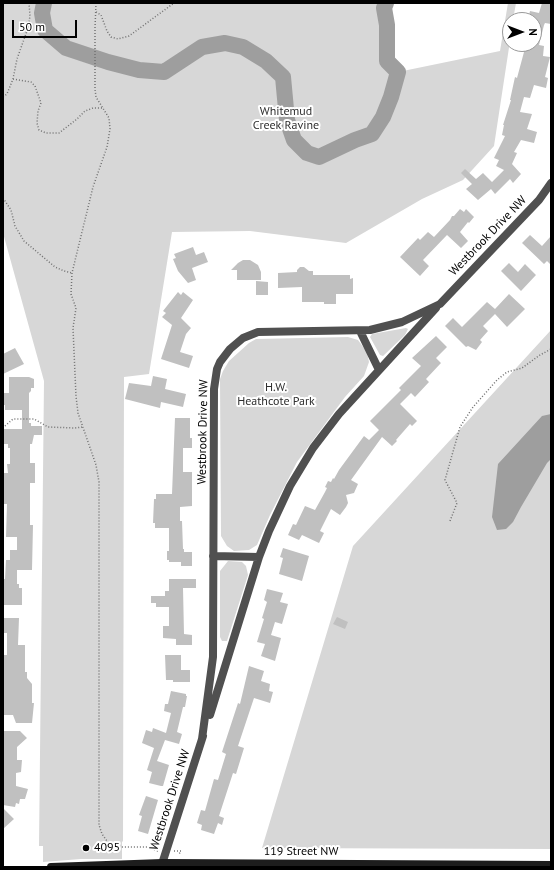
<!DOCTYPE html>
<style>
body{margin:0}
#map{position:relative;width:554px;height:870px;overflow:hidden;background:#fff;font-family:"PT Sans",sans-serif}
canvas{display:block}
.frame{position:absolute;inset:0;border:4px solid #000;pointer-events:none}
.north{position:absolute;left:502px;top:12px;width:40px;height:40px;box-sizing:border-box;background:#fff;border:1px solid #999;border-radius:50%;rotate:90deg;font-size:11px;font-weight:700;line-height:16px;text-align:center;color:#000}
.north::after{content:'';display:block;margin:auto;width:14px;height:18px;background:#000;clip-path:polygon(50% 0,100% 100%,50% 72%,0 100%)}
.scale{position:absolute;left:12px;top:20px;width:65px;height:18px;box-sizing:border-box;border:2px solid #000;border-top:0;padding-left:5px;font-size:12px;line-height:14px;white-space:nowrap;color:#000;-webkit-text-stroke:3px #fff;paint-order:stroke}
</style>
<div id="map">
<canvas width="554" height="870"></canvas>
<div class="frame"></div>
<div class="north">N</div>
<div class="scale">50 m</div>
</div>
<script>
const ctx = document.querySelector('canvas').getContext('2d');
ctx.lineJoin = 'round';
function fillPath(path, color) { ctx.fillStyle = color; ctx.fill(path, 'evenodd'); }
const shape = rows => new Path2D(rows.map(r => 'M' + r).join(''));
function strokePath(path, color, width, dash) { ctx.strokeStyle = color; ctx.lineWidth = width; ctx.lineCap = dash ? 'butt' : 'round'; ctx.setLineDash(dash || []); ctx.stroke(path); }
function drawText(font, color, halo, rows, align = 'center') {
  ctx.font = font + ' "PT Sans",sans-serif'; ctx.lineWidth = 4; ctx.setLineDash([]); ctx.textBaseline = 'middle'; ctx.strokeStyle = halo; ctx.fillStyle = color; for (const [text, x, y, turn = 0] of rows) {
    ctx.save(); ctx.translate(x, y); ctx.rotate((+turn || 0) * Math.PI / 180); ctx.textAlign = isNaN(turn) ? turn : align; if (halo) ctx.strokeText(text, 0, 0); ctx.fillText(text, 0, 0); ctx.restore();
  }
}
fillPath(shape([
 [3,3,386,3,384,8,387,25,387,61,398,72,500,51,508,3,516,3,513,20,510,20,510,41,494,146,463,180,422,199,346,243,250,231,172,232,149,374,124,377,123,841,122,842,122,859,81,859,43,862,43,846,39,846,44,381,3,233],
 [406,328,408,329,405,335,383,356,380,355,370,337,372,334],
 [551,330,551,849,262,848,353,546],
 [348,337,358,340,367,352,369,362,364,376,345,397,297,462,270,515,257,545,249,550,234,551,227,546,221,536,220,379,223,371,229,361,249,343,256,339],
 [228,561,242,562,246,566,248,575,227,641,222,641,220,637,220,571]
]), '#d7d7d7');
fillPath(shape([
 [551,414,551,459,547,463,521,507,513,522,506,529,497,530,492,517,498,464,542,416]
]), '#9e9e9e');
strokePath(shape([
 [44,3,42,13,45,30,66,48,108,62,139,70,164,72,202,47,225,43,243,47,266,61,283,77,287,120,294,140,307,153,319,157,355,140,372,134,383,117,391,97,398,72,387,61,387,25,384,8,386,3]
]), '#9e9e9e', 16);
fillPath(shape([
 [542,3,551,3,551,24,545,23,544,25,539,45,544,46,543,56,550,57,545,77,548,78,546,88,534,85,530,98,524,97,520,112,532,114,527,129,537,132,534,143,521,140,514,152,517,153,512,164,521,174,513,183,510,179,495,194,491,189,478,200,466,189,472,184,461,173,465,169,476,179,483,173,492,182,504,170,496,166,499,160,494,158,505,136,502,135,504,125,503,125,511,100,510,100,515,77,517,78,524,52,521,51,523,44,534,44,534,20,528,20,530,11,539,13],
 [460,209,464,212,466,209,474,217,469,223,468,222,460,232,468,241,461,248,447,235,423,260,429,266,420,276,400,257,418,238,420,240,428,232,434,237,450,220,452,216,454,216],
 [530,235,542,246,551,236,551,265,547,261,544,264,522,243],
 [193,247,196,255,204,252,208,262,192,268,196,280,188,283,178,271,173,259,176,258,174,254],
 [243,260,250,260,258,265,261,272,261,280,237,280,237,270,231,270,238,263],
 [509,263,518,272,525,264,536,275,521,291,501,271],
 [300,267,304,267,309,271,313,271,313,275,350,275,350,279,353,278,353,294,336,294,336,304,324,304,324,302,302,302,302,287,278,288,278,273,297,272,297,270],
 [256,281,268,282,268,295,256,295],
 [178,292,181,295,183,292,193,300,181,318,191,328,186,334,180,352,193,356,189,368,161,359,172,325,162,317,166,313,163,311],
 [509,294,525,309,507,327,495,314,483,326,488,331,480,340,482,342,476,350,468,346,466,347,445,326,453,318,462,327,487,302,495,309],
 [436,336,447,347,436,358,441,363,426,379,429,382,415,397,411,393,400,404,417,421,412,426,410,424,396,440,397,441,392,446,382,437,351,480,358,484,354,493,346,495,348,503,346,507,340,515,331,509,320,531,324,533,319,543,302,535,299,540,288,535,293,524,296,525,305,506,315,510,325,492,327,488,325,487,328,481,331,482,333,478,334,479,339,470,364,436,369,440,379,430,370,421,401,390,399,388,421,366,412,358],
 [15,348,24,364,3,374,3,354],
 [153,376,167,379,165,389,186,394,183,407,161,402,160,408,125,399,129,383,151,386],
 [9,377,29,377,34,379,34,388,31,388,31,391,29,393,29,423,31,423,31,426,42,426,42,435,34,435,32,444,30,444,30,463,35,463,35,483,30,483,30,525,33,525,32,570,17,570,17,584,19,584,19,588,22,588,22,605,3,605,3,579,5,579,6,560,10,560,10,550,17,550,17,537,6,537,7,504,4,504,4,473,8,473,7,464,10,464,10,448,8,448,8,444,4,444,4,429,22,429,22,410,5,410,5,405,4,405,4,393,9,393],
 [175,418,190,418,190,438,192,438,192,448,183,448,183,472,192,472,192,506,180,507,180,521,182,521,183,549,184,549,184,552,192,552,192,566,181,566,181,562,169,562,169,560,167,560,167,551,169,551,169,528,155,528,155,523,153,523,154,499,156,499,156,494,172,494],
 [283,548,309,556,302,581,279,574,283,558,280,557],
 [169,579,196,579,196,588,183,588,184,634,192,635,192,645,176,645,176,639,163,638,163,626,169,626,169,607,156,607,156,603,151,603,151,596,165,596,165,591,169,591],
 [267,589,283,593,280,602,288,604,282,624,275,622,271,635,281,638,275,661,261,656,265,644,257,642,264,619,262,618,267,602,264,600],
 [337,617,348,622,345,629,333,624],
 [3,618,19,618,18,645,25,645,25,672,27,672,27,678,32,684,32,703,34,703,32,723,16,723,13,715,3,715,3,655,7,655,7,633,3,633],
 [165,655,181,655,181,670,190,670,190,682,173,682,173,680,166,680],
 [249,666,264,671,261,681,270,684,269,691,273,692,270,703,254,698,238,746,244,748,236,774,233,773,219,816,224,818,222,825,218,823,214,834,201,830,202,825,197,823,201,810,205,811,214,779,218,780,226,754,222,752,238,703,240,704],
 [171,691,186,694,186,696,187,696,185,707,183,707,177,732,182,734,179,744,165,740,157,761,169,765,163,786,161,786,149,783,152,772,147,770,154,748,142,743,146,730,152,732,153,728,166,733,171,713,164,711,165,704,168,704],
 [3,731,20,731,27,738,17,747,17,760,22,760,21,772,16,773,16,786,28,789,25,799,20,799,19,804,16,803,15,807,3,805],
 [146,796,158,800,148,834,138,831,142,816,139,815],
 [3,808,14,819,3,829]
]), '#c0c0c0');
strokePath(shape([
 [96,3,95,28,95,89,96,97,109,118,110,129,107,147,93,187,72,273,71,294,76,308,73,328,76,396,78,413,96,465,99,482,99,825,102,834,107,841,113,845,121,847,149,847,156,851,158,851],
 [96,12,101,15,107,31,111,37,118,39,129,36,174,3],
 [13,79,31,82,35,86,41,103,38,111,37,123,39,130,46,133,59,133,77,119,85,111,93,108,104,108],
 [3,97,7,94,13,79,17,59,28,28,30,16,29,3],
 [3,198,11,210,15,226,24,241,55,267,64,271,72,273],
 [5,426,13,419,34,419,48,427,75,428,83,427],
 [450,521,457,503,445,480,460,427,473,407,497,380,507,372,522,368,540,355,551,349],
 [174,851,181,851,179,854]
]), '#727272', 1.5, [1, 2]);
strokePath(shape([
 [360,331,379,370],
 [213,556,259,557],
 [210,715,259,557,269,531,290,486,313,448,339,414,436,308],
 [202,739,213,657,214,389,217,369,220,362,230,349,243,338,258,332,370,330,402,322,440,304,539,200,551,183],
 [161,867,203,736]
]), '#505050', 8);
strokePath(shape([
 [51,867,162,863,551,865]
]), '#1d1d1d', 8);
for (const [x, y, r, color] of [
 [86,848,4,"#000"]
]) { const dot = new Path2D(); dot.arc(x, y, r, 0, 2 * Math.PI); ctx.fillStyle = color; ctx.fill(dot); strokePath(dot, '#fff', 1.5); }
drawText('12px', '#2e2e2e', '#fff', [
 ["Whitemud",286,112],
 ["Creek Ravine",286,126],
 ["H.W.",276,388],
 ["Heathcote Park",276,402]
]);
drawText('12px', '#000', '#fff', [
 ["Westbrook Drive NW",488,236,-46],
 ["Westbrook Drive NW",203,432,-89],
 ["Westbrook Drive NW",170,800,-72],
 ["119 Street NW",301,852]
]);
drawText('12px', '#000', '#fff', [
 ["4095",94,848]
], 'left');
</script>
